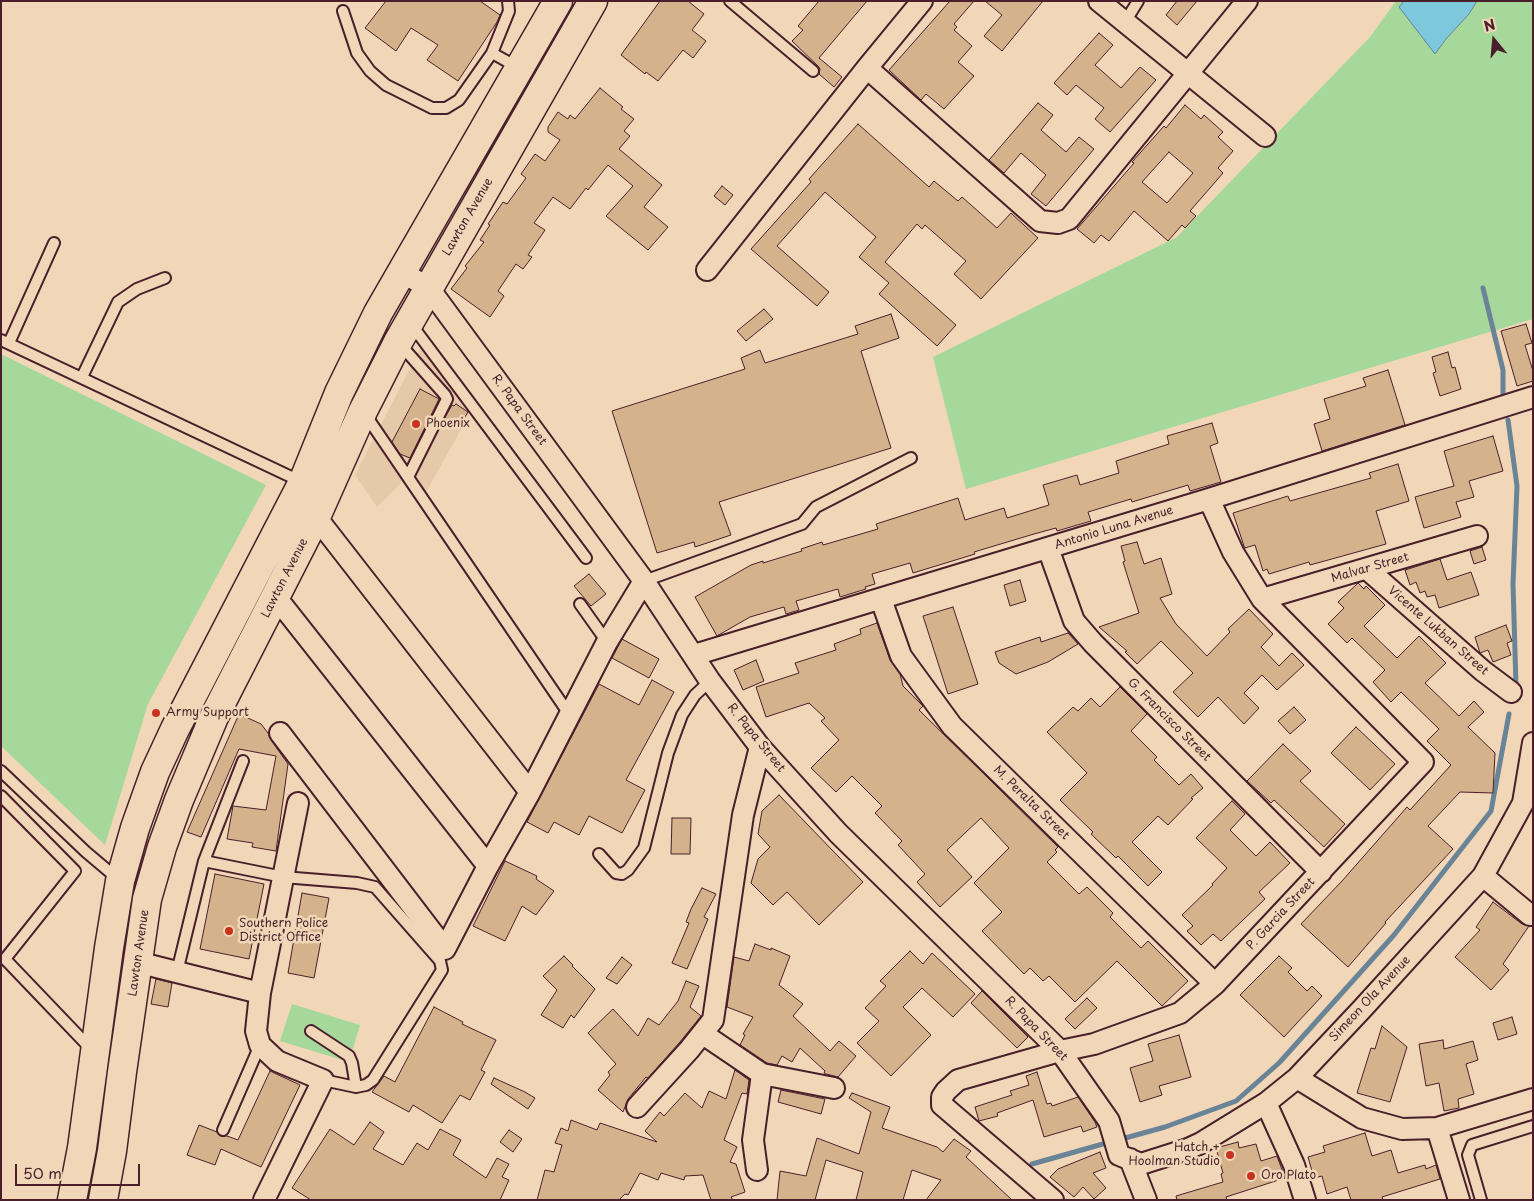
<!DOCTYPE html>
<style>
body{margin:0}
#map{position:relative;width:1534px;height:1201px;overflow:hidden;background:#f1d7b8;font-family:"Playpen Sans",sans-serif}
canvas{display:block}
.frame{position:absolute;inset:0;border:2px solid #4a1f2b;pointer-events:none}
.north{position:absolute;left:1469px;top:15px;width:50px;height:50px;-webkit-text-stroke:4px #f1d7b8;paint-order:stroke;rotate:343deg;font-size:14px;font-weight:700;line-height:20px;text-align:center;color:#4a1f2b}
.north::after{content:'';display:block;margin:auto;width:18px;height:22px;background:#4a1f2b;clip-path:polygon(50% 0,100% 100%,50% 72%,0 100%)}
.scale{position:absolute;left:15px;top:1164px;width:125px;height:22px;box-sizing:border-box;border:2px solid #4a1f2b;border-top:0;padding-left:6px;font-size:15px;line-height:18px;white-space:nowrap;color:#4a1f2b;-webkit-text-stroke:4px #f1d7b8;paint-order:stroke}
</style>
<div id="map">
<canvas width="1534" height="1201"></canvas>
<div class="frame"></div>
<div class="north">N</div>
<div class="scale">50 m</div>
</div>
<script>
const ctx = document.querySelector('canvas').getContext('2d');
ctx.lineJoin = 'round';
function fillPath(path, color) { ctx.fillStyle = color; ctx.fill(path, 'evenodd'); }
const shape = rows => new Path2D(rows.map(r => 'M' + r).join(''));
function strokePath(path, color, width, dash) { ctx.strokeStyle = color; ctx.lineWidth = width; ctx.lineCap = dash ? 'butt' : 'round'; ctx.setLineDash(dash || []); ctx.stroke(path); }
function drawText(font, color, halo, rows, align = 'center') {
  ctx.font = font + ' "Playpen Sans",sans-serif'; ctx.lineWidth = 5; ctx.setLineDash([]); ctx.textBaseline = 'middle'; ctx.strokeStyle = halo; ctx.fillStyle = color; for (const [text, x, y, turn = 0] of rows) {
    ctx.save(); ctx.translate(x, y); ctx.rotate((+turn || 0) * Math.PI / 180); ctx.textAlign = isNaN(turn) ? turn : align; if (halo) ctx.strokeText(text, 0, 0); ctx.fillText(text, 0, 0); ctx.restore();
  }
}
fillPath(shape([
 [422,345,470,413,419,505,403,481,377,507,355,475]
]), '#e5c9a8');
fillPath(shape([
 [1396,1,1533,1,1533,319,966,489,933,357,1177,237,1370,37],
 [1,354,266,485,148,704,105,845,1,746],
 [292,1004,360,1025,349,1062,280,1041]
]), '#a5d89a');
const water = shape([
 [1404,1,1477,1,1469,14,1446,39,1435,54,1399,7,1404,1]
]);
fillPath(water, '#7ec8de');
strokePath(water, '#698496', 1);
strokePath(shape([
 [1483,288,1503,370,1503,401],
 [1508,420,1517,486,1513,584,1516,686],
 [1118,1140,1165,1127,1236,1101,1279,1063,1394,935,1491,811,1509,714],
 [1032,1164,1110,1142]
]), '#698496', 5);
const building = shape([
 [386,1,480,1,500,15,497,22,458,81,427,60,438,45,411,28,396,51,365,28,386,1],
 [660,1,688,1,704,14,692,30,706,41,693,58,683,50,658,81,646,72,645,74,621,55,660,1],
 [819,1,867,1,819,58,842,77,834,87,819,74,820,69,818,66,792,41,803,30,798,26,819,1],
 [950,1,974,1,954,24,957,27,954,30,972,46,958,62,974,76,944,109,926,94,921,100,889,70,950,1],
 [985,1,1043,1,1002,51,984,36,1002,15,985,1],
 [1177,1,1197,1,1177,25,1166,15,1177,1],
 [1099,33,1113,45,1095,65,1121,88,1140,67,1156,80,1110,132,1095,119,1104,108,1076,85,1067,95,1054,83,1099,33],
 [600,88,623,107,621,109,634,119,624,131,630,136,619,149,662,185,644,207,668,227,648,250,606,216,633,186,608,165,588,190,586,188,570,209,553,197,534,223,545,230,528,255,532,257,523,269,516,264,498,291,504,296,490,317,451,289,467,268,465,266,484,242,480,240,490,225,488,224,503,202,507,204,526,178,521,174,535,154,545,161,560,140,548,132,548,127,558,112,568,119,570,115,575,119,600,88],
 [1038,103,1053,115,1041,130,1066,152,1079,137,1094,149,1046,206,1031,194,1046,175,1021,153,1004,173,989,160,1038,103],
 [1185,105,1201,119,1204,115,1223,132,1218,137,1233,151,1218,168,1223,173,1190,211,1196,216,1185,228,1182,225,1168,241,1134,211,1109,241,1101,235,1094,243,1077,229,1134,163,1132,162,1164,126,1166,128,1185,105],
 [1169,152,1193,173,1167,203,1142,182,1169,152],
 [858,124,929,187,934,181,958,201,962,197,997,228,1011,213,1038,238,981,299,954,274,966,261,925,225,922,229,917,224,885,262,956,325,937,346,879,294,889,283,859,257,876,237,825,192,777,246,829,292,817,306,751,249,811,182,809,179,858,124],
 [722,186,733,195,725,205,714,196,722,186],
 [764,309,773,319,746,341,737,331,764,309],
 [891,314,899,338,861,351,891,448,719,502,731,535,695,547,694,542,657,553,612,411,745,369,741,358,760,350,765,363,858,334,855,326,891,314],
 [1526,324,1532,343,1525,345,1533,371,1533,381,1517,386,1501,331,1526,324],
 [1448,352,1452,368,1455,367,1461,389,1440,396,1433,373,1436,372,1432,357,1448,352],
 [1388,370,1405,425,1322,451,1314,424,1330,419,1324,399,1366,386,1363,378,1388,370],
 [420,389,439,399,410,458,400,454,392,442,420,389],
 [456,404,468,412,458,428,444,419,452,405,454,406,456,404],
 [1212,423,1218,443,1210,446,1221,482,1190,491,1188,485,1132,502,1131,499,1088,512,1091,521,1057,531,1056,528,1034,534,974,552,975,554,913,573,910,563,872,574,875,584,865,587,866,589,840,597,838,589,796,601,799,610,786,614,784,607,750,617,717,636,695,597,751,565,763,561,763,563,802,551,801,549,822,542,823,545,878,529,876,524,958,498,965,520,1004,508,1007,518,1049,505,1043,485,1077,475,1080,485,1119,473,1116,461,1169,444,1167,436,1212,423],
 [1493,436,1503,471,1469,481,1474,497,1456,502,1461,517,1424,528,1415,497,1454,486,1444,451,1493,436],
 [1398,464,1409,501,1376,511,1386,544,1310,565,1309,562,1269,574,1267,569,1263,571,1255,545,1245,548,1244,546,1233,513,1288,496,1290,501,1371,478,1369,473,1398,464],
 [1137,542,1144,564,1161,558,1172,594,1160,598,1176,624,1207,656,1230,632,1228,629,1249,609,1273,634,1261,647,1279,666,1292,653,1304,665,1277,690,1262,675,1244,693,1259,708,1244,724,1218,697,1198,717,1173,692,1193,673,1161,641,1137,664,1125,652,1127,651,1099,627,1139,613,1123,562,1125,561,1121,546,1137,542],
 [1482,547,1486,560,1474,564,1470,551,1482,547],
 [1440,559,1447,580,1471,572,1479,595,1439,608,1435,595,1427,597,1425,591,1420,593,1416,582,1410,585,1405,570,1440,559],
 [589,574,606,594,591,606,574,586,589,574],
 [1020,580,1026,601,1010,606,1004,585,1020,580],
 [1358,583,1364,589,1366,586,1385,605,1364,626,1397,658,1419,636,1446,663,1425,683,1459,716,1474,701,1484,712,1468,727,1495,753,1493,793,1460,792,1428,826,1453,849,1385,922,1386,923,1348,967,1301,924,1342,881,1407,807,1410,810,1451,765,1427,741,1439,729,1401,692,1391,702,1373,682,1385,670,1352,638,1347,643,1328,624,1344,608,1338,602,1358,583],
 [953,607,978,684,948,694,923,616,953,607],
 [877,623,890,660,900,674,903,686,923,706,919,710,1058,847,1055,850,1057,852,1047,862,1079,894,1087,887,1113,913,1110,917,1141,948,1148,941,1188,981,1162,1006,1117,961,1075,1002,1049,976,1043,981,1030,968,1024,974,982,931,1002,912,974,883,1009,848,981,818,947,850,972,877,940,907,917,882,925,874,898,845,902,841,875,813,882,806,852,776,836,792,811,768,839,740,821,721,825,718,809,703,766,717,756,687,799,673,795,663,836,650,834,644,861,634,860,629,877,623],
 [1506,625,1512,641,1507,643,1511,655,1493,662,1488,650,1480,653,1475,637,1506,625],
 [1068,633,1078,644,1048,662,1016,674,999,663,995,652,1040,637,1041,642,1068,633],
 [622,639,659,659,649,678,612,658,622,639],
 [756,660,764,681,743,690,734,670,756,660],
 [652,680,674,692,626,780,645,790,622,833,589,816,579,835,554,822,548,833,527,822,599,684,639,705,652,680],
 [1120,687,1147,714,1131,731,1157,757,1154,760,1179,785,1191,774,1203,788,1191,798,1193,799,1168,825,1158,816,1132,842,1162,872,1148,886,1118,856,1116,858,1091,834,1093,832,1060,800,1087,773,1047,732,1073,707,1078,711,1091,698,1100,707,1120,687],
 [1294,707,1306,720,1290,734,1278,721,1294,707],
 [239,714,261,724,268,733,271,740,288,764,276,851,252,847,253,843,227,839,233,806,266,810,276,756,239,749,201,837,187,832,239,714],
 [1356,727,1395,764,1370,790,1331,753,1356,727],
 [1283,744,1311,771,1300,781,1345,824,1324,847,1274,800,1271,803,1247,781,1283,744],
 [779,795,863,882,819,925,787,892,773,905,751,883,758,859,770,847,758,834,762,811,779,795],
 [1232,801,1245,814,1230,830,1256,856,1270,842,1290,863,1259,892,1265,899,1221,941,1213,934,1201,945,1187,931,1193,926,1182,915,1213,885,1212,884,1227,868,1196,838,1232,801],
 [672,818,691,818,690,854,671,854,672,818],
 [505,861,537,876,536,879,554,891,536,915,522,906,505,941,473,926,505,861],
 [215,874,264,884,249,959,200,949,215,874],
 [702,888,716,894,704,917,708,919,687,969,672,963,689,923,686,922,691,909,702,888],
 [302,893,329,898,314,978,288,973,302,893],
 [1493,902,1522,924,1529,926,1503,964,1509,970,1491,990,1455,957,1480,930,1476,927,1493,902],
 [755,944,771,950,771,948,790,956,779,985,803,1004,793,1016,830,1051,839,1041,856,1056,838,1077,826,1074,824,1073,825,1071,800,1048,792,1062,782,1056,777,1065,767,1063,740,1045,745,1035,743,1034,753,1017,727,1007,734,957,749,961,755,944],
 [910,951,923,964,932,953,975,994,953,1017,922,988,903,1007,931,1035,891,1076,857,1043,879,1021,865,1008,886,986,880,981,910,951],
 [564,956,573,965,572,966,595,989,574,1018,571,1015,563,1028,541,1015,557,990,543,976,564,956],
 [1279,956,1292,968,1288,972,1307,991,1312,986,1322,996,1284,1037,1240,995,1279,956],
 [622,957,632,965,617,984,606,978,622,957],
 [156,979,172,983,168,1007,151,1004,156,979],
 [686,981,699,986,690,1007,701,1016,680,1042,648,1078,646,1077,628,1099,623,1112,598,1090,610,1075,608,1072,616,1064,588,1033,613,1009,638,1036,648,1018,659,1025,678,1001,686,981],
 [982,991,1028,1037,1017,1048,971,1003,982,991],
 [1087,998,1097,1008,1075,1029,1065,1019,1087,998],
 [434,1007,463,1022,462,1024,496,1040,481,1070,485,1072,470,1100,460,1095,442,1123,413,1105,409,1112,372,1092,384,1076,395,1082,434,1007],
 [1512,1017,1517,1034,1498,1040,1493,1023,1512,1017],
 [1382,1026,1407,1047,1390,1102,1357,1093,1371,1048,1375,1049,1382,1026],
 [1179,1035,1191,1077,1159,1086,1162,1095,1140,1102,1130,1068,1153,1061,1148,1044,1179,1035],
 [1443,1040,1444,1049,1473,1041,1478,1060,1466,1064,1474,1094,1458,1099,1459,1108,1444,1111,1439,1083,1426,1086,1419,1044,1443,1040],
 [735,1070,749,1080,747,1094,742,1093,724,1140,737,1147,730,1162,736,1164,745,1192,731,1197,733,1200,711,1200,703,1175,685,1176,684,1180,661,1173,658,1180,640,1173,628,1195,625,1194,619,1200,537,1200,545,1170,554,1172,562,1145,555,1143,561,1128,568,1131,571,1120,597,1130,600,1123,657,1142,645,1131,660,1112,664,1116,685,1093,702,1108,709,1091,726,1099,735,1070],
 [270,1071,300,1085,261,1167,221,1149,215,1165,187,1155,199,1125,217,1132,221,1136,227,1136,238,1140,270,1071],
 [1037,1072,1047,1104,1051,1103,1052,1106,1078,1097,1095,1122,1097,1127,1083,1132,1081,1126,1044,1137,1033,1100,997,1113,998,1116,979,1121,975,1107,1012,1095,1010,1091,1029,1085,1026,1076,1037,1072],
 [494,1078,525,1092,535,1098,528,1109,491,1084,494,1078],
 [781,1090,825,1099,821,1114,778,1102,781,1090],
 [852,1093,890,1107,882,1128,937,1147,943,1152,954,1139,971,1151,966,1157,1012,1200,926,1200,941,1180,912,1170,903,1200,856,1200,863,1172,826,1160,815,1200,777,1200,780,1171,806,1176,817,1138,859,1154,871,1112,849,1098,852,1093],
 [370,1122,384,1132,373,1149,403,1165,417,1143,428,1150,440,1129,461,1140,453,1155,486,1178,497,1158,509,1164,502,1177,509,1180,500,1200,311,1200,292,1188,330,1129,354,1145,370,1122],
 [509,1130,522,1139,513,1152,500,1142,509,1130],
 [1365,1133,1372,1156,1391,1150,1398,1173,1425,1165,1426,1169,1436,1165,1440,1179,1382,1197,1383,1200,1351,1200,1347,1187,1327,1194,1322,1176,1314,1178,1308,1157,1325,1152,1323,1146,1365,1133],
 [1238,1142,1239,1148,1256,1144,1261,1161,1277,1156,1285,1178,1226,1197,1227,1200,1177,1200,1176,1196,1223,1182,1221,1174,1223,1173,1216,1148,1238,1142],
 [1100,1152,1106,1168,1093,1173,1106,1188,1094,1199,1083,1187,1074,1197,1050,1177,1058,1169,1100,1152]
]);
fillPath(building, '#d4b28c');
strokePath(building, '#4a1f2b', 1);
const lane = shape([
 [730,1,813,71],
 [343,11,357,53,370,71,386,85,432,108,446,108,459,100,492,53,509,11,508,1],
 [1125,22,1138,1],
 [492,53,519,68],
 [411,324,586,558],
 [1,340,302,482],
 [9,343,54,243],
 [399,343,445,395,447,399,408,477],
 [82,377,118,302,137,289,165,278],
 [365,414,569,714],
 [644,581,802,524,816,507,911,458],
 [580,604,607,642],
 [1,771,86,852,118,879],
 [1,796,75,871,5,959,92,1050],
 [599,854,616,873,622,874,628,870,644,848,668,753,682,715,695,695,710,681],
 [204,861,283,877,357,883,375,887,440,961,442,970,373,1080,366,1085,356,1087,323,1080],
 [177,972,204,861,243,761],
 [311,1031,349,1056,352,1063,356,1087],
 [223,1130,260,1045],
 [1481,1200,1468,1155,1472,1145,1533,1126]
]);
const street = shape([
 [1099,1,1265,136],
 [867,68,1040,221,1058,223,1069,219,1247,1],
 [707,270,867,68,922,1],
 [401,272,428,287,644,581,710,681,760,747,838,833,1060,1051,1109,1121,1119,1155,1141,1164,1188,1149,1201,1143,1266,1103,1297,1078,1362,1009,1483,876,1523,803,1533,743],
 [316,517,530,792],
 [1048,548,1074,621,1093,643,1321,872],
 [1367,569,1483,671,1511,692],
 [275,596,488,866],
 [881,599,901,656,952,726,1215,984],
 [1262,599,1477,536],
 [694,655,1209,499,1533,397],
 [280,733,445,949,488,866,530,792,607,642,644,581],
 [1483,876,1530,915,1533,915],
 [137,962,260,993],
 [703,1034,762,1074,753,1140,757,1170],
 [762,1074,834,1088],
 [1297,1078,1362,1118,1402,1129,1437,1128,1533,1099],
 [1266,1103,1294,1165,1305,1200],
 [637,1107,689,1050,713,1020,743,815,760,747],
 [1437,1128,1459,1200],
 [1130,1159,1146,1200],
 [264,1200,323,1080,277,1061,260,1045,256,1031,260,993,298,803],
 [1053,1200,942,1105,942,1097,946,1091,958,1080,1060,1051,1094,1044,1180,1013,1215,984,1423,762,1262,599,1233,552,1209,499]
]);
const secondary = shape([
 [72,1200,82,1148,109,948,120,881,135,828,155,772,175,729,303,482,339,393,378,313,558,1],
 [103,1200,112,1151,122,1072,147,899,162,847,179,800,214,717,316,517,363,411,398,342,593,1]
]);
strokePath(lane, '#4a1f2b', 14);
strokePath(street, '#4a1f2b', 24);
strokePath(secondary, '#4a1f2b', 31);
strokePath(lane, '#f1d7b8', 10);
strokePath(street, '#f1d7b8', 20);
strokePath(secondary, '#f1d7b8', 28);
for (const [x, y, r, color] of [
 [416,424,5,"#c8321e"],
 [156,713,5,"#c8321e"],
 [229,931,5,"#c8321e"],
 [1230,1155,5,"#c8321e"],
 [1251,1176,5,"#c8321e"]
]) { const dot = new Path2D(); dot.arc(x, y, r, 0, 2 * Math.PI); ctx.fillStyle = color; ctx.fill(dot); strokePath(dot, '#f1d7b8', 2); }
drawText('12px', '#4a1f2b', '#f1d7b8', [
 ["Lawton Avenue",468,217,-60],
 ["R. Papa Street",519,410,54],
 ["Antonio Luna Avenue",1114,528,-17],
 ["Malvar Street",1370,568,-16],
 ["Lawton Avenue",285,578,-63],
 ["Vicente Lukban Street",1438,631,41],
 ["G. Francisco Street",1169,720,45],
 ["R. Papa Street",756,738,51],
 ["M. Peralta Street",1031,803,44],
 ["P. Garcia Street",1281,914,-47],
 ["Lawton Avenue",139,953,-82],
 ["Simeon Ola Avenue",1370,999,-47],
 ["R. Papa Street",1036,1029,46]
]);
drawText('12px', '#4a1f2b', '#f1d7b8', [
 ["Phoenix",426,424],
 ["Army Support",166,713],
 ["Southern Police",239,924],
 ["District Office",239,938],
 ["Hatch +",1220,1148,"right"],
 ["Hoolman Studio",1220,1162,"right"],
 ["Oro Plato",1261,1176]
], 'left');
</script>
